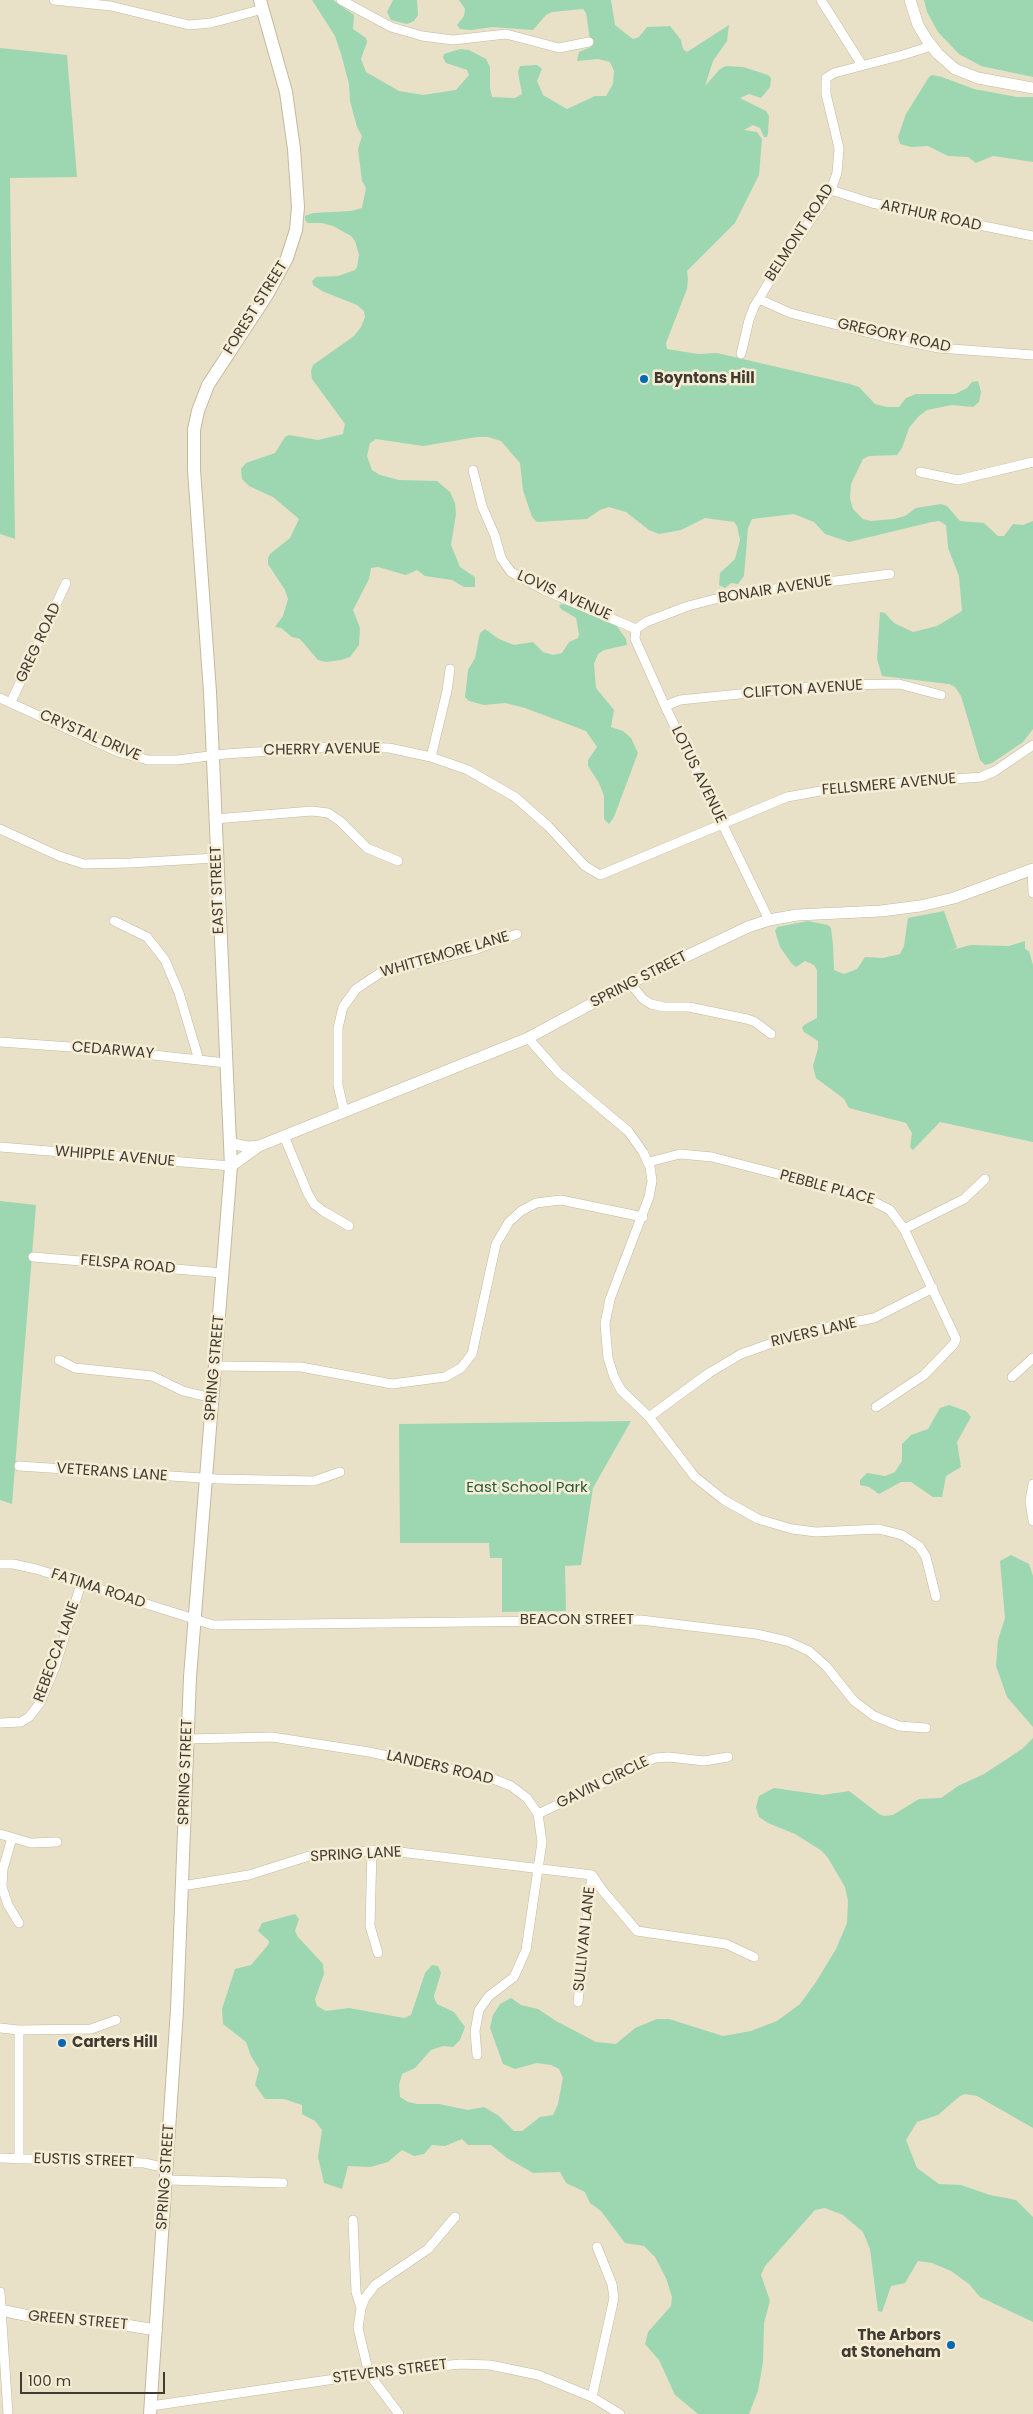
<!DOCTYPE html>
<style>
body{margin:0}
#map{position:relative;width:1033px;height:2414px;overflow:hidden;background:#e9e0c8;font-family:Poppins,sans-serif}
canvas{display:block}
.scale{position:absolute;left:20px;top:2372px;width:145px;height:22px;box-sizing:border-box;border:2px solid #3f3b32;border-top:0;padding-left:6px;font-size:15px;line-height:18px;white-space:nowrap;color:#3f3b32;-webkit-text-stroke:4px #f7edd5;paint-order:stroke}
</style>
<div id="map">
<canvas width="1033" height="2414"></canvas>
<div class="scale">100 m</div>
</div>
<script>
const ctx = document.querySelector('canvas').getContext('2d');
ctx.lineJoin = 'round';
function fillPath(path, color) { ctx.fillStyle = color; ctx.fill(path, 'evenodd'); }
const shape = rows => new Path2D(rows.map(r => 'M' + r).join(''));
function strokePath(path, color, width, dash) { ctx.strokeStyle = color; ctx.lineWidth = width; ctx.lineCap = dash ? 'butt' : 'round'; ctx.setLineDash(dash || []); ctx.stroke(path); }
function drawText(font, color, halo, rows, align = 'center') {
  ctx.font = font + ' Poppins,sans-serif'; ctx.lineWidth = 5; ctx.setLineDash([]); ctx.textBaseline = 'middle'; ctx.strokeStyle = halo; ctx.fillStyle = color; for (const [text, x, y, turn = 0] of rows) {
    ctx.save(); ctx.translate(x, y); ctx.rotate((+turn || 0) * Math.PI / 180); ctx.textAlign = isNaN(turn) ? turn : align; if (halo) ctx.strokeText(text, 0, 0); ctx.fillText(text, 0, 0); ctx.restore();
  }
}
fillPath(shape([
 [312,0,333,0,354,15,353,29,366,38,367,42,361,59,366,72,399,91,423,95,456,90,469,75,467,70,446,63,443,58,444,54,460,49,469,50,486,59,490,67,490,88,492,97,515,98,522,94,518,72,520,66,537,65,542,69,537,81,543,95,567,109,595,96,606,96,613,84,614,71,610,62,598,59,577,61,579,52,591,47,586,13,583,9,552,12,546,15,533,30,493,27,471,30,460,29,457,25,464,16,465,9,459,0,611,0,615,25,625,33,633,39,639,37,647,27,670,26,681,40,683,49,687,52,729,25,727,41,713,61,705,86,720,69,726,66,743,67,768,75,771,78,770,87,761,98,749,94,740,98,766,111,769,116,768,133,767,137,764,137,760,128,753,125,744,130,757,132,762,139,759,175,735,223,687,271,688,279,687,289,666,343,667,349,698,354,717,353,850,384,859,387,875,404,887,407,899,407,906,398,916,394,955,394,967,388,972,382,978,381,981,392,979,402,973,407,952,405,927,410,919,416,909,428,902,448,897,455,869,456,863,459,851,484,850,498,853,509,863,519,871,521,894,519,905,516,916,508,941,504,947,506,960,521,984,523,998,536,1004,536,1013,524,1023,525,1033,521,1033,729,1023,742,992,763,985,765,980,760,961,696,955,687,949,684,882,676,877,659,880,612,885,613,894,623,913,632,937,626,962,611,959,576,948,548,946,525,939,521,932,522,849,542,825,534,814,522,794,514,752,519,748,528,744,576,738,584,731,583,725,588,719,585,720,573,735,559,740,540,737,526,734,522,705,518,681,530,659,534,649,530,626,512,609,507,600,510,587,519,537,522,532,517,523,490,520,463,501,441,488,437,477,437,423,446,376,439,370,443,367,456,372,470,380,475,399,480,437,481,450,492,455,503,456,514,451,545,460,567,475,577,475,587,464,587,452,580,425,576,417,570,406,575,378,567,371,568,369,579,353,610,360,628,359,645,350,657,341,660,326,662,318,660,300,639,292,637,281,628,275,627,283,616,288,599,285,590,268,564,268,558,270,554,290,538,299,519,273,497,249,486,242,479,241,469,246,463,275,453,285,437,289,435,318,440,343,434,345,424,312,379,311,371,313,365,354,336,361,327,365,317,364,311,357,305,322,291,313,285,312,281,316,277,338,276,355,270,357,267,359,255,355,241,351,236,333,226,322,223,308,223,305,220,305,216,313,213,351,211,362,208,366,188,362,181,358,149,362,136,357,127,350,101,349,84,341,54,335,36],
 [393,0,417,0,418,15,414,21,407,24,391,20,387,12],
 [924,0,1033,0,1033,77,981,66,959,54,938,32,927,12],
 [0,48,67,55,77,177,10,178,15,539,0,534],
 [932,75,942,77,974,89,1017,97,1033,97,1033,162,993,156,976,163,968,157,948,156,928,146,911,147,900,144,898,137,906,114,929,77],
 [561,604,574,606,616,625,626,639,627,645,604,650,598,654,594,664,596,688,614,710,611,727,623,731,631,738,638,753,614,817,609,824,604,819,604,796,599,783,588,766,588,760,597,747,586,731,525,708,505,703,484,705,469,701,465,697,468,670,475,658,480,633,485,629,499,639,514,645,533,642,543,652,553,655,562,653,569,642,578,638,579,634,576,618,561,609,559,606],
 [944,911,957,948,948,951,971,945,1009,946,1025,941,1025,949,1029,951,1033,965,1033,1142,940,1122,913,1150,910,1147,912,1133,906,1123,849,1108,844,1099,816,1078,813,1066,818,1048,818,1041,804,1032,802,1028,804,1025,817,1018,817,970,814,965,805,961,796,967,792,964,780,947,775,931,777,927,808,921,828,925,831,928,833,945,834,970,844,974,857,969,865,957,883,958,900,954,904,946,908,918],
 [0,1201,36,1205,12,1504,0,1500],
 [949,1405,966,1411,971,1417,957,1442,961,1467,946,1476,942,1497,933,1497,911,1482,901,1482,879,1494,869,1487,860,1485,860,1480,867,1473,885,1476,895,1472,902,1461,902,1444,911,1435,928,1429,940,1408],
 [631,1421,593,1488,581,1565,565,1566,566,1611,502,1612,502,1558,490,1558,489,1543,400,1543,399,1424],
 [1011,1555,1029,1564,1033,1576,1033,1727,1007,1697,996,1666,998,1640,1005,1618,1000,1561],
 [1033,1738,1033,2128,977,2096,965,2094,960,2096,938,2115,917,2122,906,2140,917,2168,939,2184,961,2185,990,2195,1016,2200,1033,2217,1033,2322,980,2297,969,2284,951,2271,932,2263,918,2261,905,2283,891,2286,882,2312,878,2311,870,2249,863,2232,843,2215,825,2208,815,2210,765,2266,761,2275,770,2301,764,2323,763,2362,758,2391,749,2414,698,2414,675,2395,659,2360,645,2344,648,2332,671,2306,672,2297,666,2278,655,2257,644,2246,625,2243,601,2211,590,2203,585,2192,566,2183,560,2172,533,2173,507,2158,491,2145,468,2145,462,2139,445,2146,432,2145,424,2154,414,2156,402,2150,388,2162,370,2167,348,2166,342,2189,324,2183,318,2157,322,2130,315,2121,302,2114,302,2105,284,2099,265,2099,255,2085,259,2069,251,2056,246,2042,223,2024,222,2009,235,1969,251,1965,268,1945,269,1941,258,1931,262,1923,295,1914,299,1919,295,1931,298,1937,323,1964,324,1974,315,1999,317,2006,326,2011,349,2008,404,2018,411,2015,425,1973,432,1965,438,1966,441,1973,434,1996,435,2000,437,2004,454,2012,465,2027,460,2040,453,2047,443,2046,431,2050,415,2068,402,2074,399,2085,400,2097,408,2102,417,2104,439,2104,468,2110,484,2107,499,2116,514,2131,522,2131,540,2117,553,2115,558,2104,563,2078,559,2069,551,2065,537,2063,515,2069,503,2064,490,2028,493,2015,500,2004,511,1998,521,2005,538,2009,556,2021,596,2042,616,2044,635,2028,657,2019,669,2019,723,2036,751,2031,777,2021,800,2004,816,1982,836,1949,847,1923,848,1901,845,1887,828,1858,822,1851,795,1834,768,1823,759,1817,756,1807,759,1796,774,1788,823,1795,849,1791,879,1814,884,1816,893,1815,919,1799,941,1798,958,1786,984,1774,1022,1749]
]), '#9cd7b1');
const minor = shape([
 [54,0,111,6,189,25,211,23,263,9],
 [341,0,391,27,422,36,453,40,506,34,559,48,589,42],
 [821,0,862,65],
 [831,190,872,203,1033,236],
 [759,299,790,313,885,337,939,348,1033,355],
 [741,354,749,320,754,307,775,272,831,190,837,173,839,148,826,94,826,78,834,73,903,55,931,46],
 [473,470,482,506,495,536,501,558,511,572,544,590,636,629],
 [920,472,958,480,1033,462],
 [636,629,635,639,665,706,769,920],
 [636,629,646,622,688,606,735,594,890,574],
 [0,698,118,752,148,760,177,760,225,754,333,747,389,748,431,757,468,770,515,797,548,826,585,866,600,875,787,797,837,788,981,777,995,771,1033,745],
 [11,702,66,583],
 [665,706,680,700,829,685,899,684,941,695],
 [431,757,447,691,450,669],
 [215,819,312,811,328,813,340,821,367,848,398,861],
 [0,829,59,856,84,864,130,863,216,858],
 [1032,869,1033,893],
 [114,921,147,937,165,960,179,993,199,1060],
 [630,983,643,999,651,1004,664,1007,689,1007,747,1019,755,1022,771,1034],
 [528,1038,559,1073,628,1131,643,1152,650,1167,652,1181,649,1197,610,1299,605,1324,608,1358,614,1377,621,1390,649,1417,695,1477,724,1500,758,1519,792,1529,816,1532,879,1529,902,1535,919,1546,926,1557,936,1597],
 [0,1042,99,1049,226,1063],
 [344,1111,338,1085,338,1028,343,1007,356,989,380,973,474,950,517,934],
 [284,1136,308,1194,314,1204,323,1211,349,1226],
 [0,1147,231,1166],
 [649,1162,680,1154,712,1157,863,1196,890,1210,904,1229,956,1339,954,1344,924,1375,876,1407],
 [904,1229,964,1199,985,1179],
 [33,1257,223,1273],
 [59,1360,75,1368,152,1376,183,1391,212,1398],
 [215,1366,301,1367,392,1384,445,1377,461,1368,472,1354,496,1244,509,1222,521,1211,536,1203,561,1200,643,1217],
 [1012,1377,1033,1358],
 [649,1417,709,1373,741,1354,803,1332,874,1318,933,1288],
 [19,1466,217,1479,314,1481,340,1472],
 [1033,1484,1030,1501,1033,1521],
 [0,1564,13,1564,36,1569,213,1625,641,1620,756,1634,787,1641,809,1651,826,1666,854,1701,874,1716,899,1726,926,1728],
 [0,1723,21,1722,29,1717,40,1703,55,1667,81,1584],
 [187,1739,272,1737,369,1752,491,1778,511,1786,527,1798,538,1814,542,1842,526,1950,514,1977,489,1996,479,2010,475,2031,477,2055],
 [538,1814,655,1758,669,1757,704,1761,728,1757],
 [0,1834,31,1843,57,1842],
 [12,1838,3,1869,2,1887,8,1905,19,1923],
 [372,1850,370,1926,378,1953],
 [592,1875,603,1891,637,1931,726,1944,754,1957],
 [182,1886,249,1875,309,1856,383,1850,592,1875],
 [578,2002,592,1875],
 [0,2028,19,2030],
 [0,2158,144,2163,167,2168],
 [19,2159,19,2030,91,2029,116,2020],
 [166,2180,283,2183],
 [353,2220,356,2292,361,2308],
 [0,2292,8,2414],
 [592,2397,614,2298,612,2284,597,2247],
 [151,2406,369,2374,460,2364,490,2365,538,2375,592,2397,620,2414],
 [399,2414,369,2374,358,2328,361,2308,365,2298,375,2285,428,2249,455,2217]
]);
const tertiary = shape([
 [910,0,918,25,927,40,938,54,955,69,978,78,1033,88],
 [230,1143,248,1147,259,1146],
 [231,1166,259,1146,528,1038,630,983,748,927,769,920,797,915,881,911,920,906,954,898,1033,869],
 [0,2310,34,2317,113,2323,156,2330]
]);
const secondary = shape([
 [150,2414,177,2010,190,1677,231,1166,210,692,194,470,194,430,198,411,208,385,267,295,287,258,296,230,298,207,294,149,286,92,260,0]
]);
strokePath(minor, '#c1b9a1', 10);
strokePath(tertiary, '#c1b9a1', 12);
strokePath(secondary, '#c1b9a1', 14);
strokePath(minor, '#fff', 9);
strokePath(tertiary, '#fff', 11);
strokePath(secondary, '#fff', 12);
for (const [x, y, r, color] of [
 [644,379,5,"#0069b5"],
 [62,2043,5,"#0069b5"],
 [951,2345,5,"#0069b5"]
]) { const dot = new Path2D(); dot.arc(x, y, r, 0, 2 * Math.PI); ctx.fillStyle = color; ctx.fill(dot); strokePath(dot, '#f7edd5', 2); }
drawText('15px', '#3f3b32', '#f7edd5', [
 ["ARTHUR ROAD",931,216,12],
 ["BELMONT ROAD",800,233,-57],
 ["FOREST STREET",256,308,-58],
 ["GREGORY ROAD",894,336,12],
 ["BONAIR AVENUE",775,590,-9],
 ["LOVIS AVENUE",564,596,24],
 ["GREG ROAD",39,643,-65],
 ["CLIFTON AVENUE",803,690,-4],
 ["CRYSTAL DRIVE",90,736,23],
 ["CHERRY AVENUE",322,750,-1],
 ["LOTUS AVENUE",698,775,64],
 ["FELLSMERE AVENUE",889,785,-5],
 ["EAST STREET",218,890,-92],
 ["WHITTEMORE LANE",445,955,-16],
 ["SPRING STREET",639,980,-27],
 ["CEDARWAY",113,1051,5],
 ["WHIPPLE AVENUE",115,1157,5],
 ["PEBBLE PLACE",827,1188,15],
 ["FELSPA ROAD",128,1265,5],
 ["RIVERS LANE",814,1333,-13],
 ["SPRING STREET",215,1368,-85],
 ["VETERANS LANE",112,1473,4],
 ["FATIMA ROAD",98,1589,18],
 ["BEACON STREET",577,1620],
 ["REBECCA LANE",57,1652,-70],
 ["LANDERS ROAD",440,1768,13],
 ["SPRING STREET",186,1772,-88],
 ["GAVIN CIRCLE",603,1783,-26],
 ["SPRING LANE",356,1855,-3],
 ["SULLIVAN LANE",585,1939,-84],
 ["EUSTIS STREET",84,2161,2],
 ["SPRING STREET",166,2177,-86],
 ["GREEN STREET",78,2321,5],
 ["STEVENS STREET",390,2372,-7]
]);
drawText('bold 15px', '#3f3b32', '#f7edd5', [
 ["Boyntons Hill",654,379],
 ["Carters Hill",72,2043],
 ["The Arbors",941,2336,"right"],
 ["at Stoneham",941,2353,"right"]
], 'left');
drawText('15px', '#225b3b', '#f7edd5', [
 ["East School Park",527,1488]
]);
</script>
